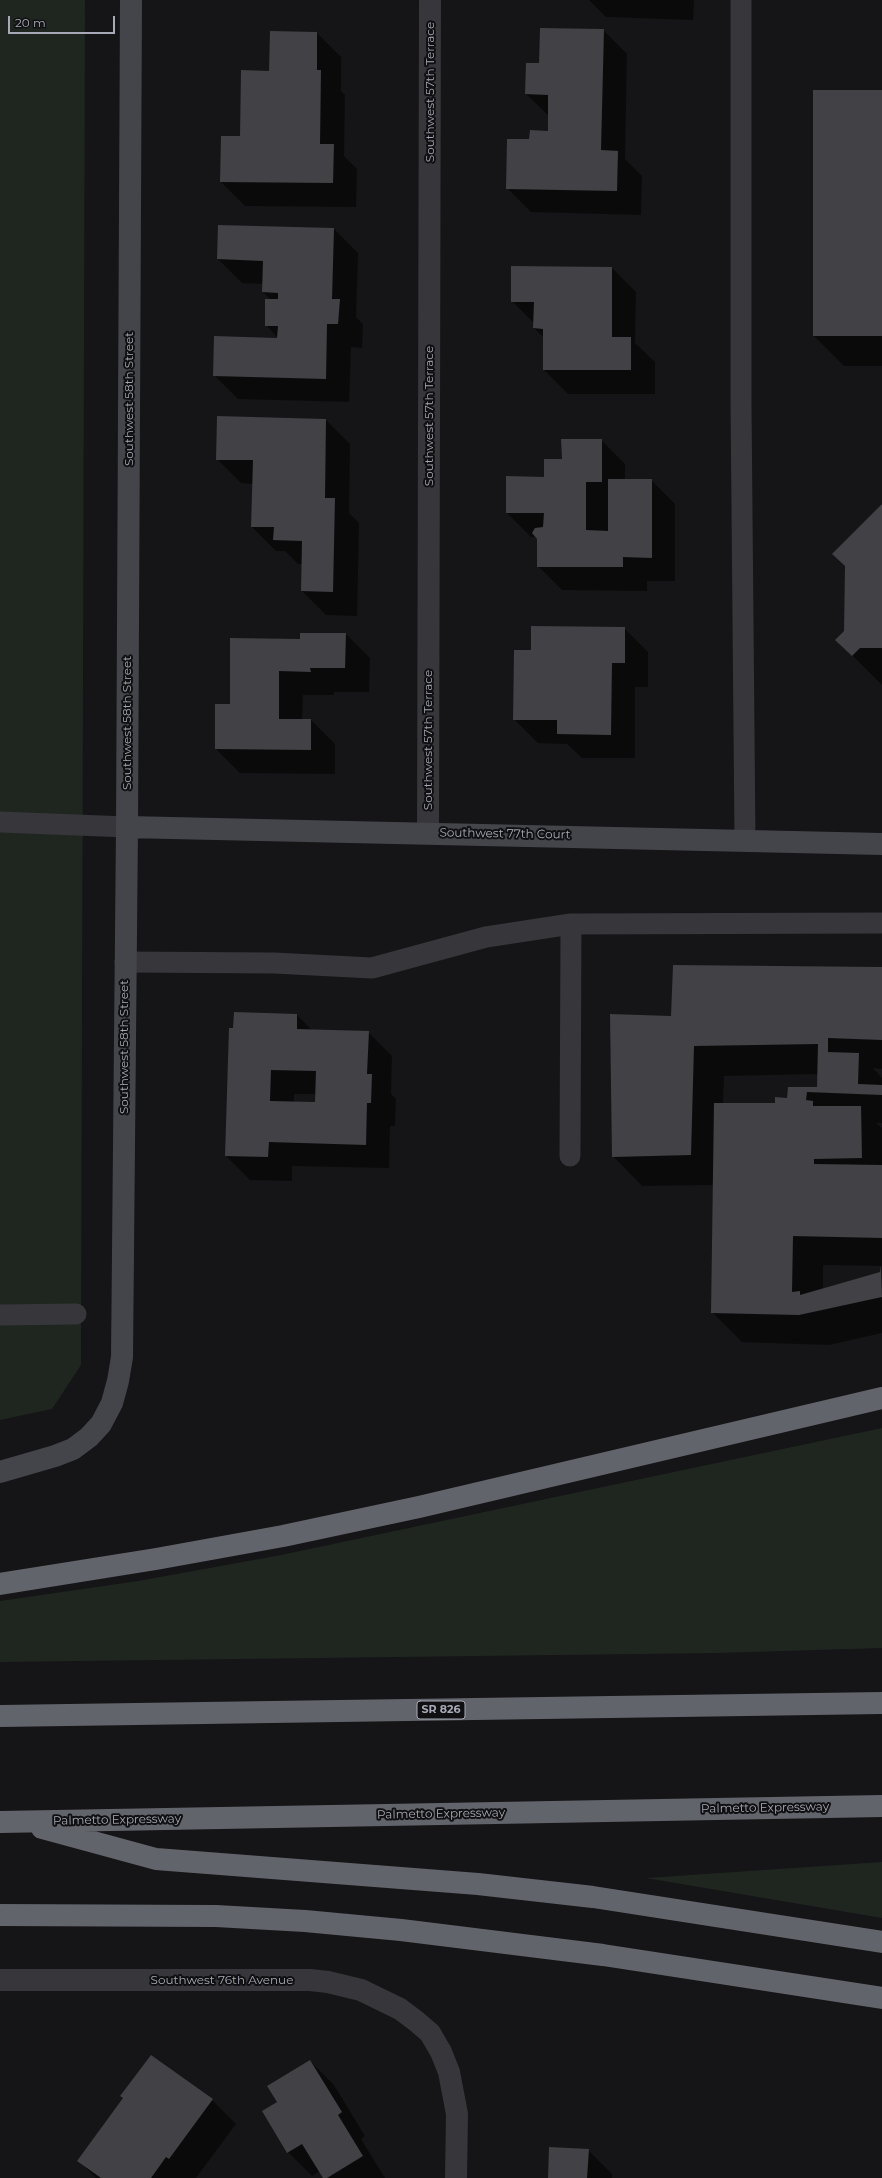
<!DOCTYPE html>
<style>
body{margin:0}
#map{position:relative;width:882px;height:2178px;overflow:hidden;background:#151416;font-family:Montserrat,sans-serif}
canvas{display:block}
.scale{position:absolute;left:8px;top:16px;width:107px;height:18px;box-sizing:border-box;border:2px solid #a7aab6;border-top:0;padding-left:5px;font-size:12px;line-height:14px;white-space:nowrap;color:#a7aab6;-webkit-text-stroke:3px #100f11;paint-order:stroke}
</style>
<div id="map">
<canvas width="882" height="2178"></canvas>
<div class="scale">20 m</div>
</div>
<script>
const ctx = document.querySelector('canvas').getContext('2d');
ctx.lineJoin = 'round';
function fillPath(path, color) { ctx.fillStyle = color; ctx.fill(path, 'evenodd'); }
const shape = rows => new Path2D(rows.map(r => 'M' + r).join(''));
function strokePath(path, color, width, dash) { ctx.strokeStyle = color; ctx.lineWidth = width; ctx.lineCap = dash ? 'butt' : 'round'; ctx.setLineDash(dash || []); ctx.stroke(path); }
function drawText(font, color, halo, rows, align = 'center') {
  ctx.font = font + ' Montserrat,sans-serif'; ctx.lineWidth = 4; ctx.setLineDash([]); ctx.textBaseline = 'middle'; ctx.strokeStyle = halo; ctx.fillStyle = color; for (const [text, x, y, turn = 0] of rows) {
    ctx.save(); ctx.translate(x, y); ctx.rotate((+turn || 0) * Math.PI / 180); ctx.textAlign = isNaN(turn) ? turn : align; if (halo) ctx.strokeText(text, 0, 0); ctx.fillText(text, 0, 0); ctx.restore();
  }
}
fillPath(shape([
 [0,0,85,0,81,1365,52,1409,0,1420],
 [882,1428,882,1648,717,1653,0,1662,0,1601,138,1581,281,1555],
 [882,1862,882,1918,646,1878]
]), '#1f2620');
fillPath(shape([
 [589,0,694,0,693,20,606,17],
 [603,30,627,54,625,159,642,176,641,215,531,212,507,188,530,140,549,132,549,116,526,94,540,64],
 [317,33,341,57,341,91,345,95,344,156,357,169,356,207,245,206,221,182,270,72],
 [882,91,882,366,844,366,814,336],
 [219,226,334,229,358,253,356,317,363,324,362,348,351,347,349,402,238,399,214,375,279,339,266,325,271,300,263,292,263,284,242,283,218,259],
 [612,268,636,292,635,343,655,362,655,394,568,394,544,370,544,338,534,328,534,323,512,301],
 [218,417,326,420,350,444,349,513,359,523,357,616,326,615,302,591,302,564,298,564,285,551,276,551,252,527,253,484,241,483,217,459],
 [601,440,625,464,625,480,651,480,675,504,675,581,647,581,647,591,562,590,538,566,538,539,536,537,531,537,507,513,563,460],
 [882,505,882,685,837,640,845,632],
 [624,628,648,652,648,687,635,687,635,758,582,758,567,744,538,743,514,719,532,651],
 [346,634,370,658,369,692,334,692,334,695,303,695,302,720,311,720,335,744,335,774,240,773,216,749,231,705,301,640],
 [882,968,882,1069,873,1068,882,1078,882,1123,876,1123,882,1128,882,1266,823,1265,823,1289,881,1273,882,1267,882,1333,829,1345,742,1342,712,1312,714,1185,642,1186,613,1156,672,1017],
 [818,1074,818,1088,777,1104,723,1104,724,1076],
 [297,1015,312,1030,368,1032,392,1056,391,1094,396,1099,395,1126,390,1126,389,1168,292,1166,292,1181,250,1180,226,1156,234,1029],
 [294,1094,316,1094,316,1103,294,1103],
 [310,2061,334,2085,365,2136,361,2139,385,2178,324,2178,320,2171,312,2176,288,2152,278,2103],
 [212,2100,236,2124,196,2178,96,2178,79,2161],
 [588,2150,612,2174,612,2178,549,2178]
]), '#0007');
fillPath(shape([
 [540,28,604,29,601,150,618,151,617,191,506,189,507,139,529,139,530,130,548,131,548,95,525,94,526,63,539,63],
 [270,31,317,32,317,70,321,70,320,144,334,144,333,183,220,182,221,136,240,136,241,70,269,71],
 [813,90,882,90,882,336,813,336],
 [218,225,334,228,332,299,340,299,338,324,327,324,326,379,213,376,214,336,277,338,278,326,265,326,265,299,278,299,278,293,262,292,263,261,217,259],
 [511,266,612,267,612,337,631,337,631,370,543,370,543,329,533,328,534,302,511,302],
 [217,416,326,419,325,498,335,498,333,592,301,591,302,541,273,540,274,527,251,527,253,460,216,460],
 [561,439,602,439,602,482,586,482,586,530,608,531,608,479,652,479,652,558,623,557,623,567,537,567,537,539,532,533,535,528,543,527,544,513,506,513,506,476,544,477,544,459,562,459],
 [882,504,882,648,860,648,852,656,835,640,844,631,845,566,832,554],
 [531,626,625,627,625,663,612,663,611,735,557,734,557,720,513,720,514,650,531,650],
 [300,633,346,633,345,668,310,668,311,672,279,671,279,719,311,719,311,750,215,749,215,704,230,704,230,638,300,639],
 [673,965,882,967,882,1040,828,1038,828,1052,859,1053,858,1084,882,1085,882,1095,807,1092,806,1100,813,1101,813,1106,861,1106,862,1158,814,1159,814,1164,882,1165,882,1238,793,1236,792,1292,800,1291,800,1295,880,1272,881,1266,882,1297,799,1315,711,1313,714,1103,775,1103,775,1097,787,1098,788,1087,817,1087,818,1044,694,1046,691,1155,612,1157,610,1014,671,1016],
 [234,1012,297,1014,297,1029,369,1031,367,1074,372,1074,371,1103,367,1103,366,1145,269,1142,268,1157,225,1156,229,1028,233,1028],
 [271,1070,316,1071,315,1102,270,1101],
 [151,2055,213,2099,169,2159,166,2157,151,2178,101,2178,77,2161,123,2098,120,2096],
 [310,2060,342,2112,338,2115,363,2156,327,2178,323,2178,302,2144,287,2153,262,2111,277,2102,267,2086],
 [549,2147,589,2149,587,2178,548,2178]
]), '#414146');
strokePath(shape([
 [741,0,741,402,745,840],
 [0,822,127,827],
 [125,962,274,963,372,968,486,937,571,924,882,923],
 [570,1156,571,924],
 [0,1315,76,1314]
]), '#36363b', 21);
strokePath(shape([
 [428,833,430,0],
 [0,1980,310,1980,328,1982,361,1990,400,2009,416,2021,430,2033,441,2052,449,2072,457,2114,456,2178]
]), '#36363b', 22);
strokePath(shape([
 [127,827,882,844],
 [0,1472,55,1456,73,1449,89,1437,101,1424,112,1403,118,1381,122,1357,127,827,131,0]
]), '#44454b', 22);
strokePath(shape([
 [0,1584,156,1559,283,1536,419,1507,882,1398],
 [0,1716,882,1703],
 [0,1822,882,1806],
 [42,1828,156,1859,478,1884,593,1897,882,1942],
 [0,1915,216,1916,305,1921,401,1930,603,1955,882,1998]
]), '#62646c', 22);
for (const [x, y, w] of [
 [441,1710,48]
]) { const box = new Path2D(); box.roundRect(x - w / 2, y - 9, w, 18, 3); ctx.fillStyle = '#100f11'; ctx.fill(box); strokePath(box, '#a7aab6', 1); }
drawText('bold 11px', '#a7aab6', null, [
 ["SR 826",441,1710]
]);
drawText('12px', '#a7aab6', '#100f11', [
 ["Southwest 57th Terrace",430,92,-90],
 ["Southwest 58th Street",129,399,-90],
 ["Southwest 57th Terrace",429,416,-90],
 ["Southwest 58th Street",127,723,-90],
 ["Southwest 57th Terrace",428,740,-90],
 ["Southwest 77th Court",505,834,1],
 ["Southwest 58th Street",124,1047,-90],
 ["Palmetto Expressway",765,1808,-1],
 ["Palmetto Expressway",441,1814,-1],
 ["Palmetto Expressway",117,1820,-1],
 ["Southwest 76th Avenue",222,1980]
]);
</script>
